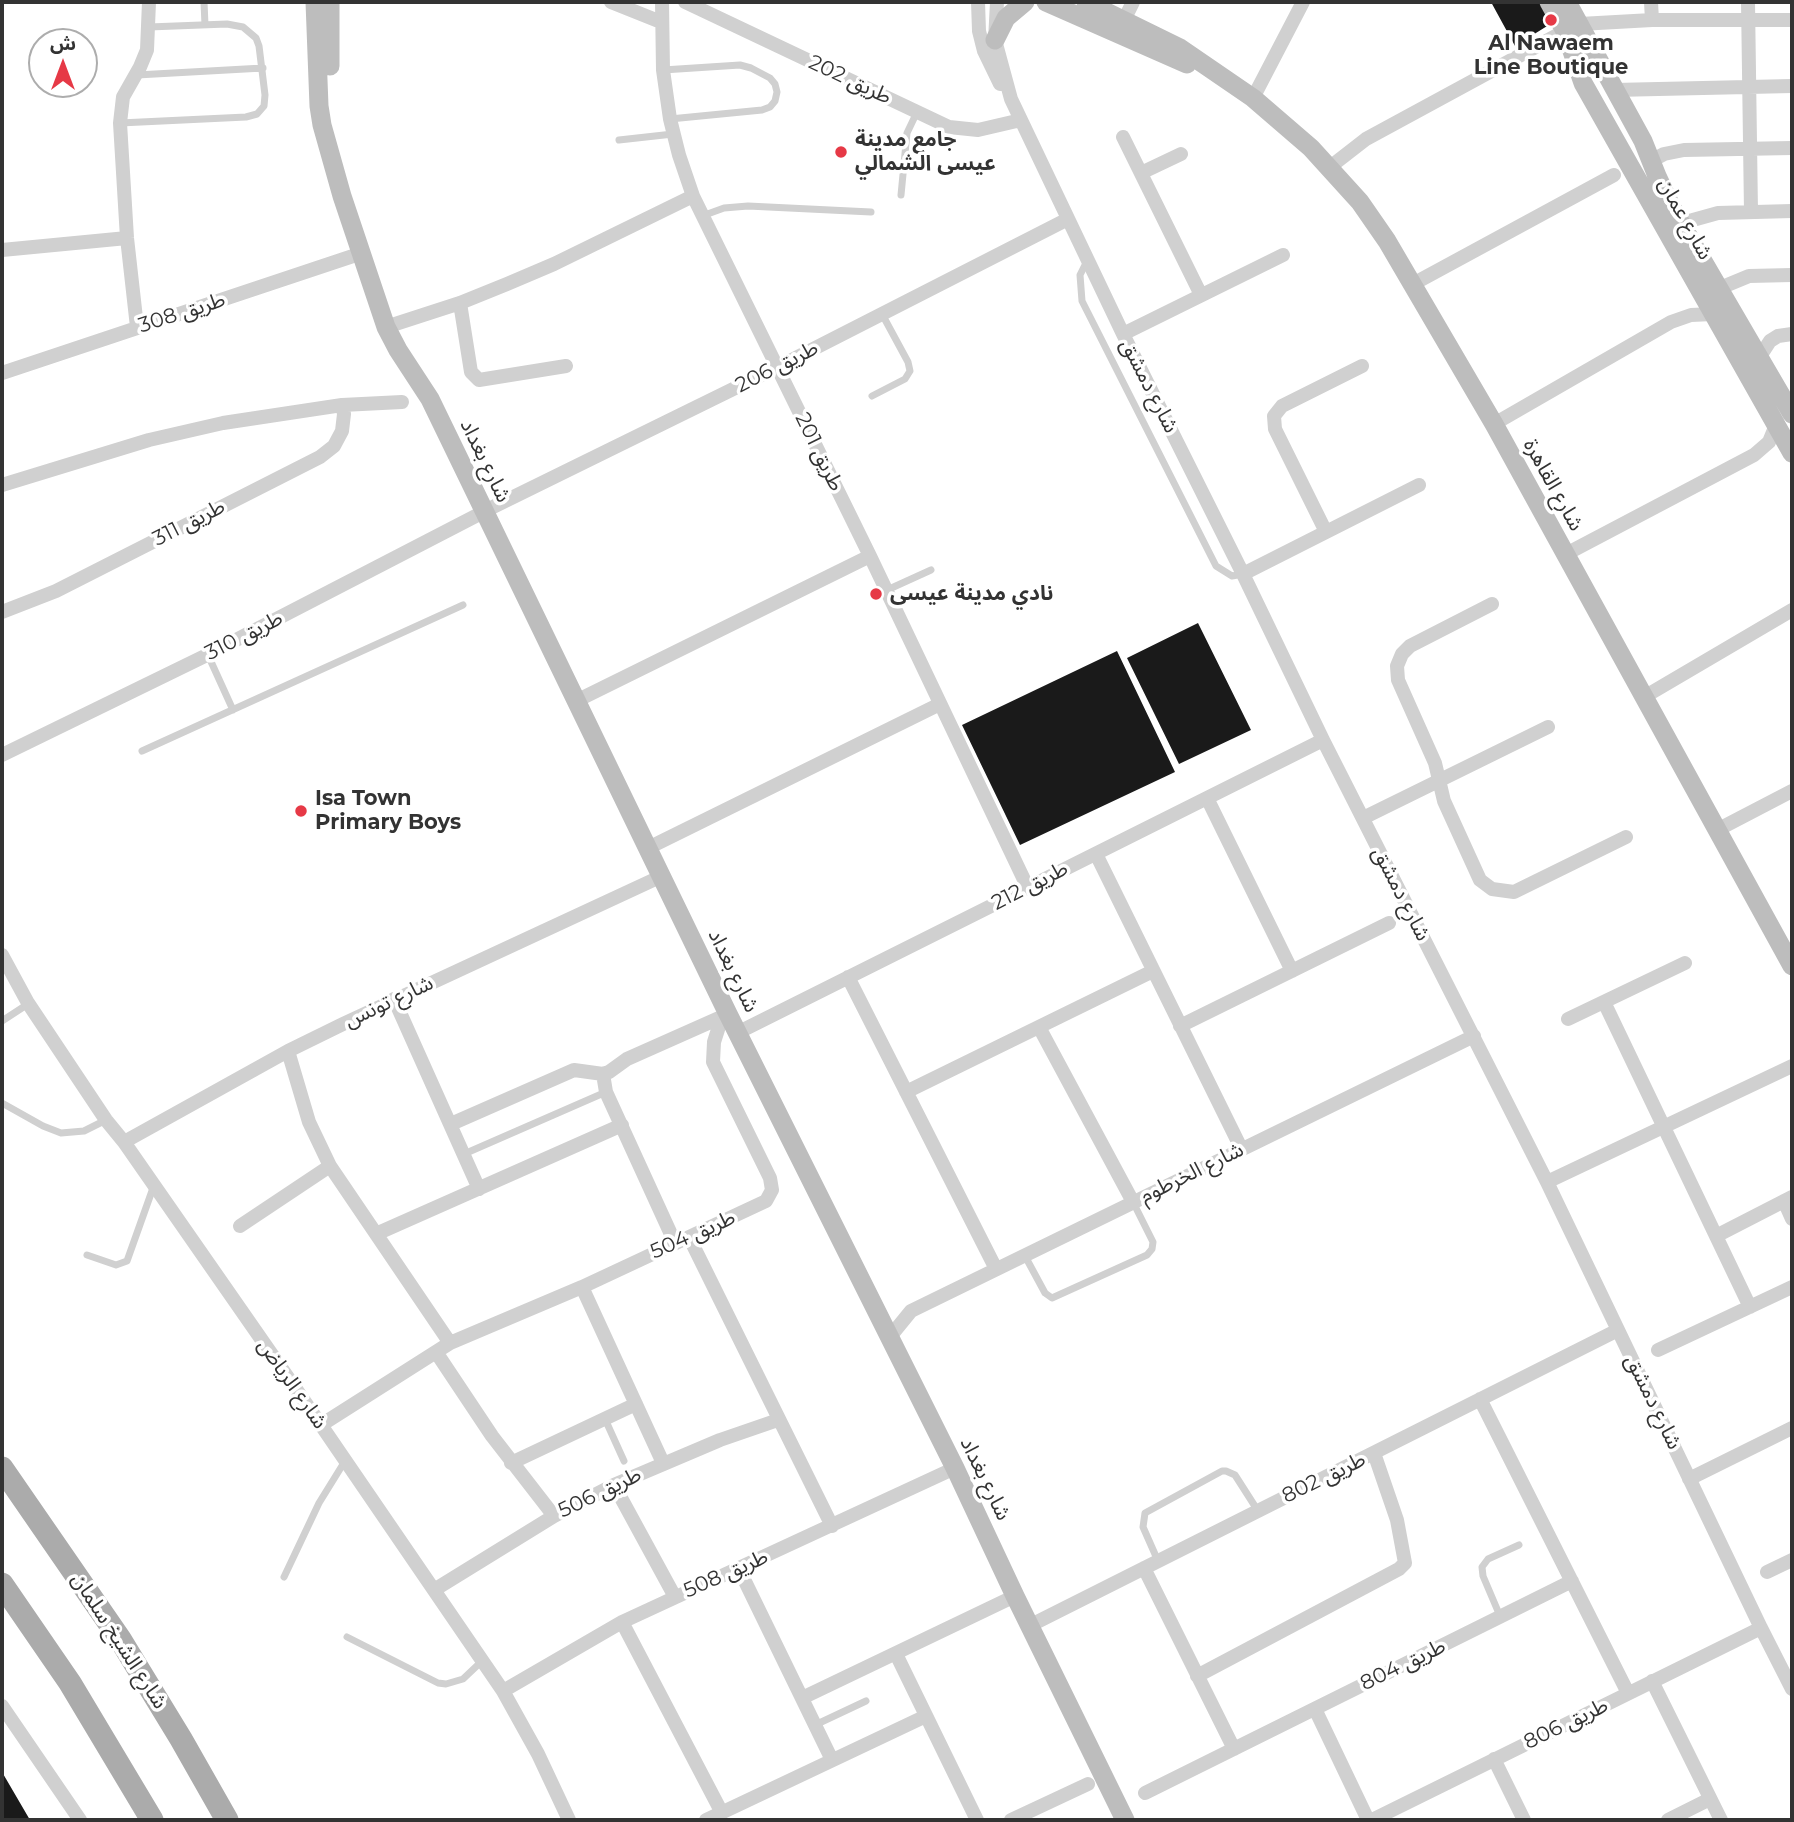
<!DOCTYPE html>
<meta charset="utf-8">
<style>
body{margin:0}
#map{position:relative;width:1794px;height:1822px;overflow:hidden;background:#fff;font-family:Montserrat,"Noto Sans Arabic",sans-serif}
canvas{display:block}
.frame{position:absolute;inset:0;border:4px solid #333;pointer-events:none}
.north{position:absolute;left:28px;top:28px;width:70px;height:70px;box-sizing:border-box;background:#fff;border:2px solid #adadad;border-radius:50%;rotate:0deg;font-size:19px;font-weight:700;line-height:28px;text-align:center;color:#333}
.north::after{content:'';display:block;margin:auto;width:24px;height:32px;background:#e63946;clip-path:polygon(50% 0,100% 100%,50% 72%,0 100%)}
</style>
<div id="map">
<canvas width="1794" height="1822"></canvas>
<div class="frame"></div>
<div class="north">ش</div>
</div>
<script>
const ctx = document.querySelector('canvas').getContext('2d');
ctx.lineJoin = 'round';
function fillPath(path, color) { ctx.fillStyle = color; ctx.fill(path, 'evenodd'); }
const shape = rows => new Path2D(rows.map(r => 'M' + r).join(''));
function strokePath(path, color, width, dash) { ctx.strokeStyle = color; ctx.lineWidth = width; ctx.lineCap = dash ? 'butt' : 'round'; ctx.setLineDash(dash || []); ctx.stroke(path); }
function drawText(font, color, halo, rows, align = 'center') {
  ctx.font = font + ' Montserrat,"Noto Sans Arabic",sans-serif'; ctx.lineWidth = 7; ctx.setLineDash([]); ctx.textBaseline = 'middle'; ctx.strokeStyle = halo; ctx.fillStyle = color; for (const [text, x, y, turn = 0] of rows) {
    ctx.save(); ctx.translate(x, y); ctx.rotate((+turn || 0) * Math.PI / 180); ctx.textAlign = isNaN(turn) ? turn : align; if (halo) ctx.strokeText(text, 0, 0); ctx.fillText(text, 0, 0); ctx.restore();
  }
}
fillPath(shape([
 [1491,2,1541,2,1552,23,1515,46],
 [1198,623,1251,730,1179,764,1127,658],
 [1117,651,1175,772,1020,845,962,725],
 [2,1772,30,1820,2,1820]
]), '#1a1a1a');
strokePath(shape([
 [204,2,205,25],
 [663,70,740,65,751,68,770,78,775,84,777,92,775,101,770,107,762,110,670,119],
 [137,75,263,68],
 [120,123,246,117,257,114,264,106,265,95,259,46,256,38,243,27,227,24,149,27],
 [619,140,673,134],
 [901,195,907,133,917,112],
 [702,216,724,208,748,206,871,212],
 [1087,261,1080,275,1082,301,1216,566,1232,576,1243,574],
 [872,396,905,379,910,371,908,362,882,314],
 [887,590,931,570],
 [208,655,233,710],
 [142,751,463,605],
 [2,1021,28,1004],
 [2,1103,43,1126,61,1133,84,1131,106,1120],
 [464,1154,606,1092],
 [87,1255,116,1265,127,1261,153,1188],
 [1025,1256,1045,1293,1052,1298,1147,1255,1152,1249,1153,1242,1133,1202],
 [605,1419,624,1461],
 [1158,1561,1143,1527,1145,1513,1222,1471,1226,1471,1235,1475,1258,1511],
 [284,1577,319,1503,345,1461],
 [1500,1616,1483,1576,1482,1567,1488,1559,1519,1545],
 [347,1637,438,1683,446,1684,463,1679,482,1661],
 [815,1725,866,1701]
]), '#d0d0d0', 7);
strokePath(shape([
 [611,2,661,22],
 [662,2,663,70,670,119,679,155,693,196,870,556,1028,888],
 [685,2,949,127,978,130,1021,120],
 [978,2,979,31,984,51,1000,84],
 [997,2,995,40,1011,99,1123,334,1243,574,1323,740,1547,1182,1761,1628,1792,1689],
 [1651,2,1652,20],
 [1748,2,1751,212],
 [1124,20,1133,2],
 [1580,24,1652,20,1792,20],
 [1614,90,1792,86],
 [1253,98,1303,2],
 [1123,137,1201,295],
 [1651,161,1664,154,1684,150,1792,148],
 [1330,167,1366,139,1565,31],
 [1141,173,1181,154],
 [1682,223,1718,213,1792,211],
 [2,250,127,238],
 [1413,284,1614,175],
 [1720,288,1749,276,1792,275],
 [460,303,471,372,479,380,566,366],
 [137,327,127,238,120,123,123,97,140,67,147,50,149,2],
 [386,327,460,303,507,284,554,264,693,196],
 [1123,334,1283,255],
 [1759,358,1770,341,1778,336,1792,334],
 [2,373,362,253],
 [1494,424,1671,322,1691,315,1713,314],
 [2,485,149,440,223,423,342,405,402,402],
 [1326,532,1275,429,1274,416,1282,406,1362,366],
 [1566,554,1754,455,1769,442,1776,425],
 [1243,574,1419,485],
 [1492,604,1410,646,1402,654,1397,666,1398,680,1435,763,1444,801,1480,880,1492,889,1514,892,1626,837],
 [2,612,56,591,320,457,334,446,342,431,344,414,342,405],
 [1644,697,1792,610],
 [576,701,870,556],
 [2,755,207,655,495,506,778,367,1068,219],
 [1207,798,1292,971],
 [1363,818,1548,727],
 [1717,830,1792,791],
 [648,848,940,704],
 [1096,854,1241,1148],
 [2,955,28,1003,106,1120,124,1142,321,1425,503,1691,538,1754,569,1820],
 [848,977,996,1269],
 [394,999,479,1189],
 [1604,1002,1750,1307],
 [1568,1019,1685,963],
 [1180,1026,1389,923],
 [1039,1027,1133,1202],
 [737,1033,1323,740],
 [288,1051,309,1122,330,1166,450,1343],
 [603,1074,606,1092,675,1243],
 [906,1092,1153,971],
 [451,1124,574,1070,603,1074,609,1072,627,1059,726,1015],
 [124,1142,288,1051,343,1024,662,876],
 [1547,1182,1792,1066],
 [1784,1201,1792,1219],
 [240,1226,330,1166],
 [376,1234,622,1125],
 [1716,1236,1792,1197],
 [689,1237,832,1526],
 [582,1287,663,1463],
 [889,1338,911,1311,1474,1036],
 [1658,1350,1792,1287],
 [436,1352,492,1436,554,1516],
 [1480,1399,1628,1693],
 [321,1425,450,1343,582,1287,766,1201,772,1190,770,1178,713,1062,714,1042,722,1017],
 [511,1463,636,1404],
 [1689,1479,1792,1428],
 [614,1485,675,1597],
 [1144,1568,1234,1749],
 [739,1569,832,1760],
 [1767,1572,1792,1560],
 [434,1590,554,1516,614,1485,720,1440,778,1420],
 [622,1622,722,1813],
 [1029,1626,1618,1330],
 [896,1654,977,1820],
 [1197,1676,1399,1569,1405,1563,1397,1520,1374,1453],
 [1652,1681,1721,1820],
 [503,1691,622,1622,955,1468],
 [802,1698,1015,1596],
 [2,1706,80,1820],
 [1315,1709,1368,1820],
 [1494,1759,1524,1820],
 [1145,1793,1572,1581],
 [706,1820,926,1716],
 [1011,1820,1088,1784],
 [1372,1820,1761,1628],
 [1668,1820,1710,1799]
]), '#d0d0d0', 14);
strokePath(shape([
 [315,2,319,106,322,125,342,196,386,327,398,350,430,399,728,1014,955,1468,1015,1596,1125,1820],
 [1046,2,1187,64],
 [1086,2,1180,48,1253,98,1311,148,1360,202,1387,241,1494,424,1792,966],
 [1549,2,1565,31,1583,83,1792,453],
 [1567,2,1643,141,1657,176,1672,208,1792,414],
 [995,40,1006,18,1025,2],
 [330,66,330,2]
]), '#bdbdbd', 19);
strokePath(shape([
 [2,1468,120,1639,181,1739,227,1820],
 [2,1584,70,1683,152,1820]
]), '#ababab', 23);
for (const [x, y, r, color] of [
 [1551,20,7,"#e63946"],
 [841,152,7,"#e63946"],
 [876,594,7,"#e63946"],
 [301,811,7,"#e63946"]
]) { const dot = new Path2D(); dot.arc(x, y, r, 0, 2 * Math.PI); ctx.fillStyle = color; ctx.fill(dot); strokePath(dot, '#fff', 2.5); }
drawText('bold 21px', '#333', '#fff', [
 ["Al Nawaem",1551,44,"center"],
 ["Line Boutique",1551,68,"center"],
 ["جامع مدينة",855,140],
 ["عيسى الشمالي",855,164],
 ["نادي مدينة عيسى",890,594],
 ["Isa Town",315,799],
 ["Primary Boys",315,823]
], 'left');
drawText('21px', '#333', '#fff', [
 ["طريق 202",850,80,25],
 ["شارع عمان",1685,219,61],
 ["طريق 308",182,313,-18],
 ["طريق 206",777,367,-27],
 ["شارع دمشق",1149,386,63],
 ["طريق 201",819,452,64],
 ["شارع بغداد",485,461,64],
 ["شارع القاهرة",1553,485,61],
 ["طريق 311",189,523,-27],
 ["طريق 310",244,636,-27],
 ["طريق 212",1030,886,-27],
 ["شارع دمشق",1401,894,63],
 ["شارع بغداد",733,971,64],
 ["شارع تونس",389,1002,-25],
 ["شارع الخرطوم",1192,1173,-26],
 ["طريق 504",693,1235,-24],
 ["شارع الرياض",292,1384,55],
 ["شارع دمشق",1653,1402,64],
 ["طريق 802",1324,1478,-26],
 ["شارع بغداد",985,1479,64],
 ["طريق 506",600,1493,-26],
 ["طريق 508",726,1574,-24],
 ["شارع الشيخ سلمان",119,1641,57],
 ["طريق 804",1403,1665,-26],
 ["طريق 806",1566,1724,-26]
]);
</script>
